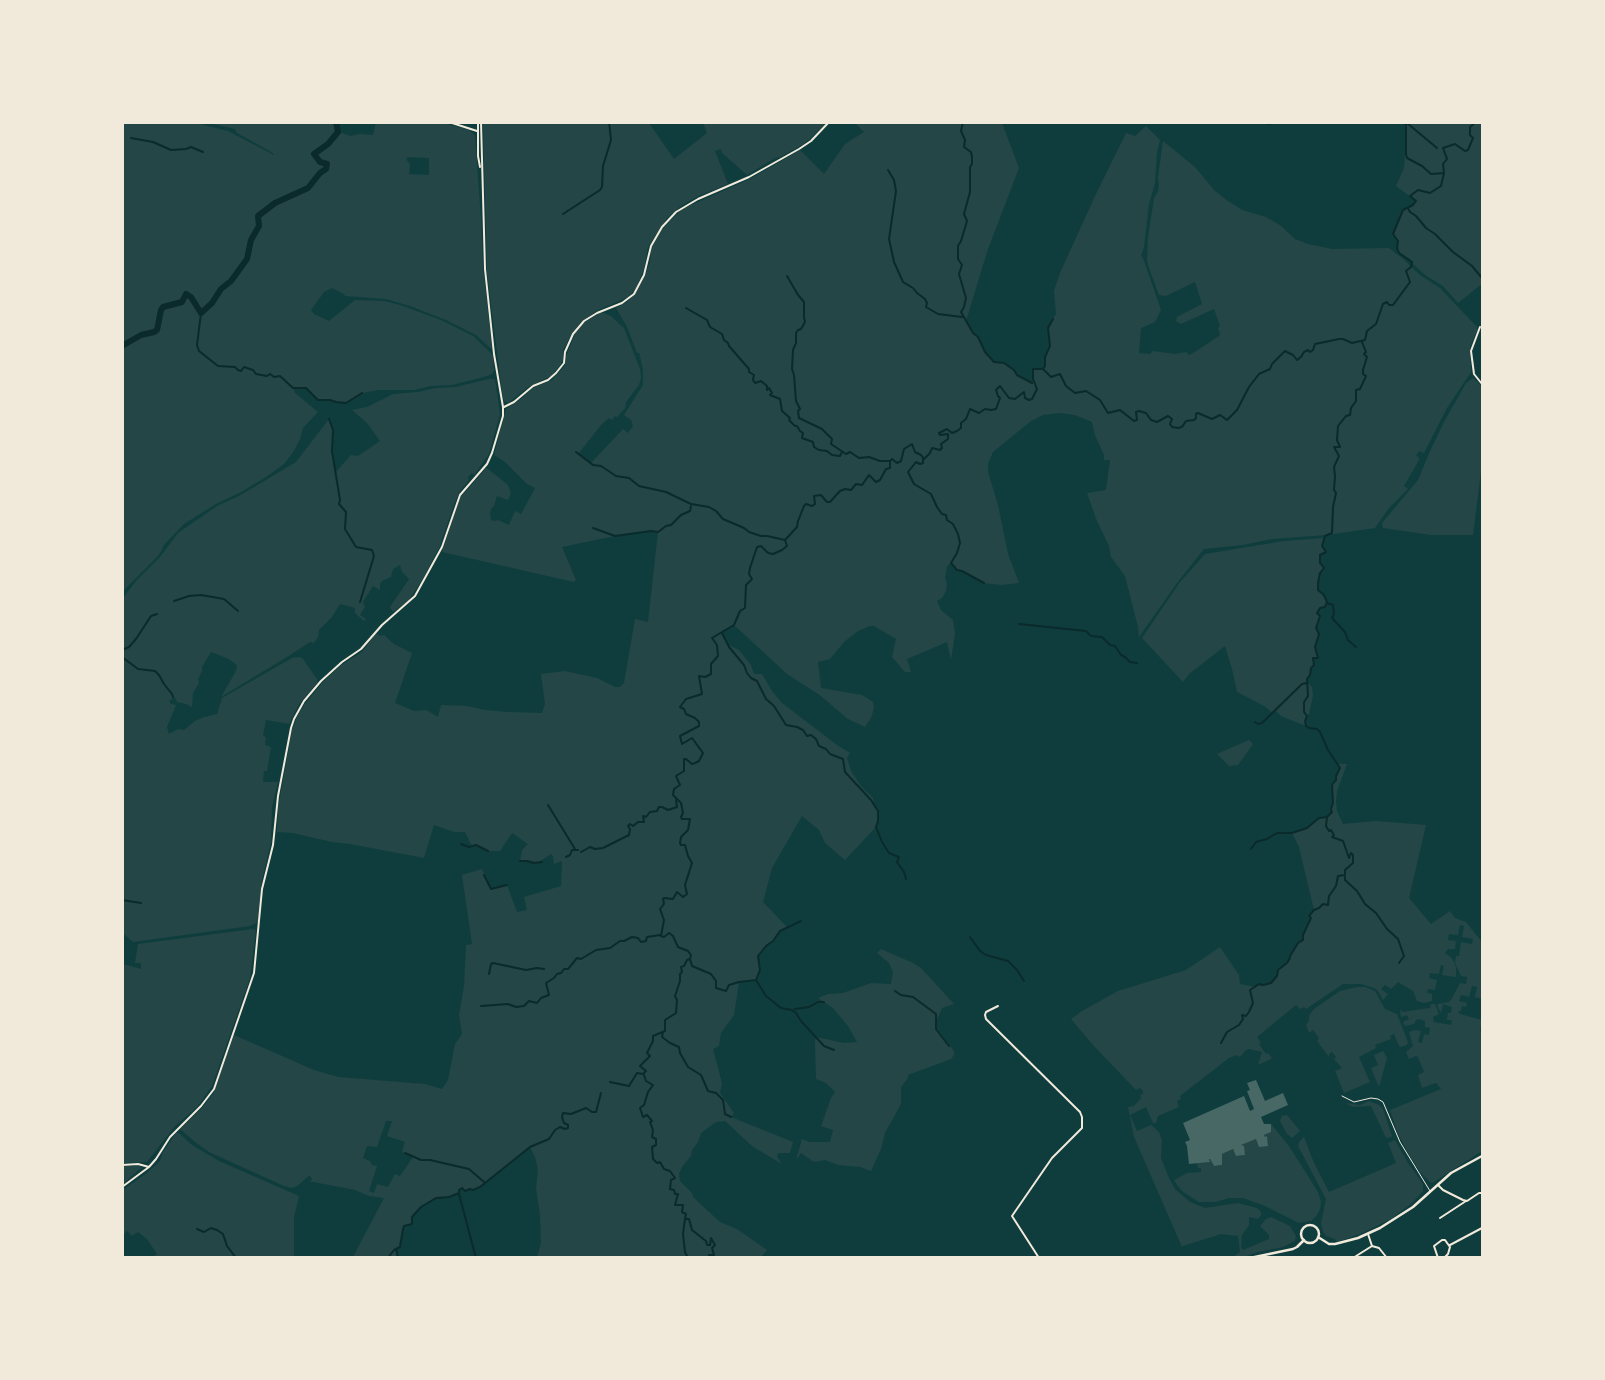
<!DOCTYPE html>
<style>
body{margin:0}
#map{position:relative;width:1605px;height:1380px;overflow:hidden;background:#0f3d3e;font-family:"IBM Plex Sans",sans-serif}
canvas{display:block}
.frame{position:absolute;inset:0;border:124px solid #f1e9da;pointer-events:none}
</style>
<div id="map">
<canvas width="1605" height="1380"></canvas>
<div class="frame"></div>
</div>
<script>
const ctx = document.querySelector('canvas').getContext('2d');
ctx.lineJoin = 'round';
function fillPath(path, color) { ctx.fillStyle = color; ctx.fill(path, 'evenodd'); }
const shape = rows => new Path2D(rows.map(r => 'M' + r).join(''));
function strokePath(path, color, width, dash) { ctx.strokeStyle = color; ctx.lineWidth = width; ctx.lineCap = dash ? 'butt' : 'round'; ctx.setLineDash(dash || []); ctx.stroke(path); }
fillPath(shape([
 [443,123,469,130,475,135,481,218,483,267,492,348,490,348,476,335,446,320,410,306,386,299,345,296,344,294,332,288,324,292,311,310,314,314,329,321,355,300,384,301,400,305,441,320,473,336,491,353,493,356,494,371,492,374,484,377,452,385,431,386,414,390,379,390,362,393,346,403,336,402,330,400,318,400,306,388,293,388,295,393,318,412,303,428,300,439,294,451,284,464,266,477,241,492,216,504,184,524,163,546,162,550,158,556,123,591,123,123,196,123,228,131,274,155,273,153,237,133,235,129,209,123,336,123,338,132,351,136,360,134,373,135,376,123],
 [408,157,429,158,429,175,409,174,410,164,406,159],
 [483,123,649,123,674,159,707,133,703,123,826,123,810,139,802,145,780,157,775,158,747,175,722,153,721,149,715,151,728,184,698,196,681,206,667,218,648,247,644,269,636,288,628,297,598,310,580,323,571,335,563,350,563,360,559,367,551,376,528,387,508,403,504,401,502,392,487,273],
 [855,123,1002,123,1019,168,988,249,966,321,973,333,978,337,985,352,994,361,1004,363,1029,382,1033,382,1033,369,1043,369,1045,366,1045,357,1050,345,1048,328,1056,314,1054,291,1060,273,1095,196,1126,133,1135,136,1146,126,1160,140,1157,153,1155,183,1149,204,1144,247,1141,256,1143,258,1161,310,1155,322,1141,328,1139,353,1150,354,1153,351,1175,354,1187,352,1187,354,1190,355,1219,336,1220,334,1218,328,1220,326,1214,309,1181,324,1176,321,1177,317,1202,304,1195,282,1166,296,1159,295,1149,268,1147,261,1148,237,1154,198,1158,192,1159,184,1158,177,1163,141,1195,167,1215,191,1228,201,1242,210,1266,217,1281,226,1295,239,1308,244,1332,249,1389,248,1402,258,1420,275,1440,288,1477,327,1477,331,1470,346,1471,372,1447,408,1424,453,1419,451,1417,454,1416,456,1419,457,1419,460,1404,486,1408,489,1389,508,1375,528,1327,535,1272,539,1243,545,1204,549,1177,583,1139,637,1138,627,1125,576,1111,557,1109,546,1097,521,1087,493,1106,490,1110,460,1104,460,1104,455,1095,435,1092,422,1075,415,1060,413,1043,415,1031,421,993,452,988,464,988,472,998,505,1008,554,1019,583,1001,585,984,583,962,571,957,570,951,563,947,566,945,578,947,583,946,591,942,598,937,601,941,610,953,620,955,634,951,660,947,642,907,659,911,672,905,672,892,657,896,639,874,626,870,626,858,631,844,642,830,659,818,662,821,688,862,695,873,702,874,708,871,718,865,727,848,719,821,696,787,674,734,625,722,631,723,636,727,644,739,650,751,665,754,674,762,674,772,691,782,703,837,745,850,753,847,758,851,771,861,786,873,798,874,805,878,811,878,821,876,827,845,860,825,843,819,830,802,816,772,868,763,902,787,927,780,931,773,941,766,946,758,956,760,970,756,980,739,982,734,1015,721,1033,719,1046,713,1049,722,1083,720,1093,734,1113,731,1117,793,1142,790,1153,778,1153,777,1157,782,1164,752,1146,725,1121,716,1122,701,1133,698,1142,692,1150,691,1156,682,1167,679,1174,680,1181,691,1192,694,1198,720,1222,737,1229,767,1250,761,1257,537,1257,541,1243,540,1215,536,1189,538,1170,535,1157,530,1147,480,1187,473,1190,470,1189,465,1191,462,1188,459,1190,459,1193,449,1197,436,1198,421,1207,412,1217,412,1224,404,1226,403,1229,400,1247,396,1249,398,1257,353,1257,384,1198,369,1196,355,1190,308,1181,312,1180,310,1175,297,1186,292,1188,284,1186,209,1152,195,1142,180,1129,201,1109,213,1094,234,1035,314,1070,338,1077,425,1084,442,1089,448,1080,455,1044,462,1034,459,1015,464,986,466,945,472,944,462,875,482,869,491,889,507,885,517,912,527,910,524,897,561,886,562,863,561,861,554,864,553,856,551,854,539,862,520,861,522,850,528,844,512,833,500,851,488,851,476,846,472,846,465,832,454,832,434,825,424,858,350,844,332,842,293,833,277,832,278,808,292,730,297,717,304,705,323,682,340,666,362,652,376,633,380,636,384,635,394,644,412,653,395,703,414,711,426,710,438,717,441,705,467,706,485,710,507,712,542,713,545,704,541,674,565,671,597,678,615,687,620,687,624,683,635,619,648,622,658,532,651,531,615,536,562,547,576,580,574,582,442,552,459,499,486,468,488,469,508,485,511,493,508,500,497,496,494,506,491,509,490,514,491,520,495,521,498,520,509,525,515,511,521,514,535,488,527,484,505,462,494,455,506,409,521,399,533,388,552,380,565,365,566,356,576,332,585,322,601,312,611,316,624,328,640,369,641,378,639,385,626,402,625,408,617,417,615,416,612,420,609,418,602,424,578,454,591,463,623,429,628,433,633,426,631,420,624,415,643,385,643,369,639,353,637,353,627,327,616,308,627,302,635,294,644,278,650,262,651,247,661,230,682,209,750,179,800,150,824,174,845,144,864,132],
 [386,1121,392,1121,387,1136,405,1142,402,1152,413,1157,400,1176,395,1174,388,1187,377,1184,374,1193,369,1191,377,1166,372,1165,370,1161,363,1158,367,1146,377,1147],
 [1407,123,1482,123,1482,284,1458,303,1443,286,1425,275,1413,264,1410,259,1399,253,1397,248,1398,241,1393,234,1402,213,1403,210,1413,205,1416,201,1396,186,1404,168],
 [1473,378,1482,386,1482,464,1473,535,1431,535,1383,528,1382,523,1418,480,1430,451,1444,422,1466,383],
 [489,379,495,379,500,414,489,454,474,475,472,473,468,477,469,480,460,491,455,502,439,548,421,582,408,601,393,612,390,607,409,579,402,572,400,565,393,569,391,577,382,581,380,584,380,590,373,586,363,602,365,607,360,615,366,619,364,621,355,613,355,608,340,604,332,617,319,630,318,637,314,643,310,642,287,657,221,697,236,671,237,665,229,659,211,652,202,667,202,671,198,679,199,683,193,693,192,707,186,704,177,702,175,697,169,701,171,704,176,705,167,727,169,734,178,729,184,730,195,721,204,717,217,714,222,698,292,658,300,657,303,659,317,679,317,683,299,704,289,724,266,720,263,736,266,737,265,745,271,747,267,771,264,771,263,782,278,782,272,807,271,842,261,884,258,922,250,926,133,942,123,933,123,598,136,581,160,557,178,533,217,506,239,496,296,462,329,419,333,430,332,451,335,473,351,455,358,456,380,441,367,423,352,410,367,407,393,394,418,392,435,388,455,387],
 [1324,538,1322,546,1326,552,1320,556,1320,563,1324,568,1320,573,1318,583,1318,590,1324,595,1327,602,1325,607,1320,608,1317,613,1320,616,1316,628,1319,634,1315,647,1318,658,1313,659,1314,665,1311,668,1310,675,1307,679,1308,683,1312,687,1313,696,1309,714,1307,716,1305,721,1306,726,1281,716,1276,711,1273,713,1264,706,1237,692,1232,669,1225,646,1189,674,1183,682,1142,638,1180,582,1205,554,1284,541],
 [1249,740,1253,744,1238,765,1229,766,1217,754],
 [1338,764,1347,764,1337,791,1336,801,1337,811,1343,824,1376,821,1426,825,1409,898,1431,924,1450,911,1455,918,1466,922,1482,942,1482,999,1475,997,1477,987,1472,986,1469,997,1461,995,1459,1001,1467,1003,1466,1007,1462,1006,1461,1011,1458,1011,1460,1014,1482,1020,1480,1031,1482,1032,1482,1151,1434,1182,1431,1183,1420,1172,1408,1153,1398,1134,1390,1110,1441,1089,1436,1083,1422,1088,1418,1075,1424,1072,1418,1057,1416,1056,1409,1059,1406,1052,1413,1046,1409,1032,1414,1030,1421,1031,1418,1042,1422,1043,1424,1034,1429,1035,1430,1028,1425,1027,1425,1021,1419,1019,1416,1020,1414,1024,1405,1026,1403,1022,1409,1019,1407,1015,1401,1017,1400,1010,1403,1012,1422,1009,1430,1008,1431,1004,1435,1004,1439,1014,1433,1017,1434,1022,1451,1025,1452,1020,1447,1020,1448,1013,1451,1013,1452,1007,1443,1004,1441,1013,1437,1005,1438,1004,1449,1002,1451,1000,1460,983,1466,984,1467,977,1461,976,1455,963,1456,956,1459,956,1461,942,1472,944,1473,939,1462,937,1464,926,1460,925,1458,935,1449,934,1448,940,1456,941,1455,949,1448,949,1445,953,1452,958,1456,967,1456,977,1442,975,1444,966,1441,965,1439,974,1430,973,1429,978,1437,980,1435,990,1428,989,1427,993,1432,994,1432,1001,1424,1003,1417,1001,1413,991,1398,982,1391,989,1385,985,1381,989,1388,994,1383,1000,1378,991,1374,988,1361,984,1343,984,1306,1009,1304,1007,1300,1009,1296,1005,1257,1037,1261,1043,1259,1044,1266,1054,1268,1053,1272,1058,1271,1059,1258,1065,1262,1052,1249,1049,1246,1050,1240,1057,1236,1055,1229,1058,1180,1096,1181,1099,1177,1101,1179,1107,1158,1116,1156,1123,1153,1123,1146,1107,1130,1115,1137,1131,1151,1125,1159,1132,1162,1140,1161,1158,1169,1178,1175,1189,1190,1202,1205,1208,1238,1203,1257,1208,1261,1212,1261,1215,1258,1219,1249,1217,1249,1225,1242,1235,1241,1247,1243,1250,1269,1239,1269,1235,1260,1226,1266,1219,1271,1217,1290,1226,1296,1236,1295,1241,1283,1247,1258,1252,1244,1257,1233,1257,1240,1252,1238,1236,1221,1234,1183,1246,1182,1247,1134,1137,1128,1107,1134,1106,1141,1098,1140,1095,1143,1094,1143,1091,1140,1088,1136,1090,1093,1045,1071,1019,1082,1011,1118,991,1186,970,1220,947,1239,975,1240,984,1255,987,1259,984,1271,983,1274,980,1277,976,1278,970,1287,963,1290,958,1290,956,1298,943,1303,940,1304,935,1311,918,1309,916,1314,910,1299,847,1292,833,1307,828,1319,818,1327,817,1332,812,1332,785,1336,780,1336,776,1340,768],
 [253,929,256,930,250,978,212,1086,197,1107,175,1126,147,1162,123,1163,123,964,141,969,141,963,135,963,138,944],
 [881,949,913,963,921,968,954,1004,942,1008,936,1022,937,1028,954,1051,954,1055,951,1059,908,1075,908,1078,901,1087,901,1104,885,1133,881,1149,871,1171,860,1167,838,1165,825,1160,814,1162,801,1153,796,1160,802,1139,809,1142,830,1142,833,1130,821,1126,831,1098,835,1092,826,1083,816,1079,815,1042,816,1037,844,1043,857,1042,848,1026,833,1008,818,998,828,994,843,993,871,983,891,984,893,972,889,963,877,953],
 [1357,987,1365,987,1375,991,1385,1009,1397,1014,1408,1042,1407,1045,1401,1047,1399,1046,1394,1034,1390,1036,1391,1039,1375,1045,1376,1048,1359,1057,1370,1082,1344,1093,1335,1071,1342,1068,1334,1059,1336,1057,1332,1052,1329,1054,1329,1057,1317,1041,1319,1038,1313,1030,1309,1033,1306,1024,1308,1023,1310,1014,1314,1009,1340,991],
 [1383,1051,1387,1058,1379,1087,1371,1068,1378,1065,1374,1055],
 [1369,1101,1379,1105,1383,1109,1392,1136,1391,1137,1386,1138,1371,1106,1353,1107,1345,1103,1360,1105],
 [1287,1115,1300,1131,1292,1138,1287,1134,1280,1121,1282,1116],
 [1271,1124,1289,1146,1318,1192,1321,1202,1320,1209,1317,1215,1311,1221,1299,1223,1265,1206,1243,1198,1229,1198,1216,1202,1199,1202,1183,1192,1177,1185,1174,1180,1187,1173,1201,1172,1201,1168,1198,1168,1197,1163,1209,1162,1210,1159,1214,1166,1222,1165,1222,1154,1233,1149,1239,1156,1244,1155,1244,1147,1241,1145,1256,1139,1268,1146,1267,1137,1265,1137,1264,1135,1271,1132],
 [176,1133,179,1133,192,1145,219,1161,299,1196,294,1217,294,1257,153,1257,157,1254,147,1239,138,1232,132,1236,127,1231,123,1235,123,1190,148,1172,160,1161,163,1152],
 [1304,1137,1314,1163,1329,1192,1396,1163,1388,1143,1395,1140,1408,1163,1423,1184,1423,1191,1412,1203,1391,1219,1360,1234,1337,1242,1335,1239,1326,1236,1323,1232,1321,1223,1326,1199,1298,1146,1299,1142],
 [123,1166,140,1166,141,1168,123,1184]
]), '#244646');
strokePath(shape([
 [963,122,961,131,965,140,964,147,971,152,972,157,972,164,970,167,970,192,964,214,967,221,961,241,958,246,958,259,962,265,959,274,966,298,964,307,961,312,973,333,978,337,985,352,994,362,1004,363,1014,370,1017,375,1032,383],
 [1266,122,1268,124,1276,122],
 [1403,122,1406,125,1407,123,1437,148],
 [1406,125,1406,154,1407,158,1422,166,1431,174,1444,173],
 [131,138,153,142,171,150,186,149,191,147,203,152],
 [888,170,894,180,896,191,889,239,894,262,903,282,913,288,917,293,925,299,927,303,926,307,938,314,962,317],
 [1408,208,1410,212,1416,216,1426,228,1435,234,1453,252,1472,266,1482,278],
 [563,214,600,190,602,187,603,166,611,140,609,122],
 [787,276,798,295,804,302,804,317,805,322,801,329,798,330,796,333,796,343,793,350,792,369,794,375,796,401,800,409,798,411,799,418,822,429,832,439,831,444,846,454,850,452,859,458,869,457,880,461,889,461],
 [686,308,707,320,710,327,722,334,724,340,728,343,729,346,749,369,749,372,754,375,753,380,755,383,761,381,767,386,767,390,769,388,772,393,770,395,780,399,782,411,790,418,789,420,795,426,797,426,800,431,803,433,802,438,813,442,814,447,819,450,827,451,832,455,840,456,842,452],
 [201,313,197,345,199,351,218,366,235,367,238,370,241,371,244,367,253,370,256,374,267,376,270,374,274,377,280,376,293,388,306,388,318,400,330,400,336,402,346,403,362,393],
 [1043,369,1045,366,1045,357,1050,346,1048,328,1053,319],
 [329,419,333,430,332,451,340,500,339,504,346,512,345,529,356,547,372,550,374,556,360,602],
 [576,452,593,465,601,466,616,476,629,478,639,486,666,492,691,504,709,507,716,511,723,519,744,528,749,532,761,536,767,536,785,540],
 [923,459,923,463,920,464,916,462,908,472,914,484,931,494,937,507,942,514,946,515,947,520,953,524,958,534,960,543,957,553,951,563,957,570,962,571,984,583],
 [593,528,615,536,651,531,658,532,666,526,671,525,681,515,690,511,691,506],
 [174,601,189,596,201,595,224,599,238,611],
 [1327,603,1333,605,1334,614,1332,618,1345,632,1348,640,1356,647],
 [1019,624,1086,631,1091,636,1102,637,1110,645,1115,646,1121,655,1125,657,1130,662,1137,663],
 [722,633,729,647,744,665,747,673,751,678,757,681,766,699,774,706,786,725,797,727,803,730,807,736,811,735,816,739,819,746,826,749,830,754,843,759,845,772,871,800,878,811,878,821,876,827,882,842,889,853,899,857,897,862,904,872,906,879],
 [122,650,129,647,136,639,151,616,157,614],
 [122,657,138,669,155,671,159,675,164,684,172,694,173,697],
 [1255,722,1258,724,1262,723,1302,684,1307,683],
 [548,805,575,849],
 [461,844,469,847,476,845,488,851],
 [1251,849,1256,842,1267,839,1277,833,1292,833,1307,828,1319,818,1327,817],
 [581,852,590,847,595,849,603,848,629,835,630,829,628,826,630,824,633,826,638,822,644,822,643,816,646,817,650,812,657,811,659,807,662,807,668,810,677,807,676,800],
 [566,857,570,855,572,850,578,850],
 [520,861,527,861,534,863,542,862],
 [484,875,491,889,507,885],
 [1345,877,1345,880,1357,891,1365,904,1376,913,1387,929,1398,939,1404,956,1399,963],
 [122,900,141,903],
 [970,937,980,951,986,955,1008,961,1017,970,1024,981],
 [690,959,692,966,711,974,716,981,716,988,726,991,729,985,739,982,756,980,766,996,781,1008,792,1010,796,1013,801,1021,824,1046,834,1050],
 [122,972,123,972],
 [489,974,491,964,493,963,526,970,537,968,544,969],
 [756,980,760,970,758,956,766,946,773,941,780,931,801,921],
 [895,991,901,995,913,997,936,1014,936,1029,949,1046],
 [481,1006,508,1004,516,1007,524,1006,529,1001,537,1003,541,998,549,995,546,983,554,978,557,974,561,973,564,969,568,969,577,958,581,959,596,950,610,948,620,941,624,941,632,937,638,938,641,942,646,941,647,937,660,935],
 [795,1009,809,1007,818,1002,824,1002],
 [663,1032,662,1037,670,1043,679,1047,680,1053,688,1067,701,1075,708,1091,716,1093,723,1100,725,1114,731,1117],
 [1221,1043,1227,1032,1239,1025,1243,1019,1242,1015,1246,1016,1249,1012,1253,1003,1250,990,1259,984,1263,985,1271,983,1277,976,1278,970,1287,963,1290,958,1290,956,1298,943,1303,940,1303,935,1311,918,1309,916,1314,910,1319,908,1323,904,1328,905,1329,896,1336,886,1338,876,1345,875,1345,870,1353,863,1353,855,1351,853,1349,858,1343,841,1332,837,1334,835,1331,830,1329,831,1326,826,1327,817,1332,812,1331,809,1333,803,1332,785,1336,780,1336,776,1340,768,1328,750,1320,732,1317,729,1309,728,1306,726,1305,721,1307,716,1304,712,1304,702,1308,696,1307,679,1310,675,1311,668,1314,665,1313,658,1318,658,1315,647,1319,634,1316,628,1320,616,1317,613,1320,608,1325,607,1327,602,1324,595,1318,590,1318,583,1320,573,1324,568,1320,563,1320,555,1326,552,1322,546,1325,536,1332,533,1333,507,1336,493,1334,490,1335,476,1334,467,1339,456,1334,447,1340,447,1337,440,1338,426,1346,416,1350,415,1351,408,1356,401,1356,390,1360,389,1366,376,1363,374,1363,370,1367,357,1364,354,1366,352,1362,342],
 [644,1075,646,1081,653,1085,648,1092,644,1105,640,1108,643,1117,647,1115,652,1121,650,1122,653,1130,652,1137,656,1139,656,1145,652,1147,653,1159,657,1163,660,1162,664,1169,670,1171,675,1178,671,1180,670,1189,674,1190,675,1194,678,1194,675,1205,683,1205,682,1212,686,1214,685,1219,689,1219,692,1230,706,1241,707,1245,710,1245,711,1238,715,1245,712,1248,714,1255,709,1255,710,1258],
 [610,1082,629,1086,637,1073,643,1074,646,1071,640,1066,650,1056,647,1053,653,1041,653,1036,665,1031,665,1020,676,1013,677,1000,675,996,680,981,680,974,682,972,681,967,684,966,687,960,690,959,691,955,688,951,678,947,673,936,669,933,664,937,661,936,664,920,660,909,664,904,663,899,664,898,673,899,677,892,683,897,687,894,685,885,692,863,688,856,685,845,681,845,680,843,681,837,688,830,690,819,682,819,681,817,683,813,681,803,673,795,674,789,680,785,676,776,684,771,684,759,686,759,692,764,695,763,699,761,703,753,692,738,682,744,680,736,699,726,699,722,695,718,686,714,684,709,680,707,686,699,702,694,699,676,705,677,711,674,711,664,718,656,717,645,712,638,734,625,740,611,745,608,746,585,752,579,749,574,750,568,757,547,761,546,768,553,773,554,782,550,787,546,785,540,797,527,798,521,804,506,806,504,812,506,815,504,814,496,821,495,827,502,830,502,840,491,845,489,851,490,856,484,862,485,869,475,876,482,880,480,886,469,890,468,890,461,892,459,897,463,901,461,904,449,912,444,915,452,921,455,924,459,930,453,932,448,940,450,942,448,941,444,948,439,948,434,940,435,939,433,947,429,952,433,957,431,961,428,961,423,966,419,970,409,979,413,985,409,991,410,996,409,1000,398,998,396,996,390,1000,386,1009,398,1015,399,1024,392,1025,398,1029,400,1032,399,1037,389,1033,379,1033,369,1043,369,1051,377,1060,374,1066,386,1075,393,1086,391,1100,400,1108,413,1120,410,1134,421,1137,420,1136,412,1139,411,1146,413,1151,420,1157,422,1168,416,1172,419,1170,424,1172,427,1178,428,1182,427,1186,421,1194,420,1196,418,1196,414,1198,413,1212,419,1220,415,1227,420,1237,410,1249,387,1259,374,1270,369,1272,364,1285,351,1293,355,1297,360,1301,357,1304,352,1308,350,1310,352,1313,350,1315,344,1339,339,1343,339,1352,343,1365,340,1367,331,1376,324,1383,304,1387,302,1389,305,1393,305,1410,282,1406,271,1411,267,1412,262,1399,253,1397,248,1398,241,1393,234,1403,210,1413,205,1416,201,1410,196,1418,190,1430,193,1441,186,1444,173,1443,164,1447,159,1443,148,1455,144,1465,151,1468,150,1473,138,1470,135,1470,127,1476,122],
 [405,1153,421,1160,430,1160,469,1169,484,1182],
 [459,1194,476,1258],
 [685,1219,683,1234,685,1252,688,1258],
 [197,1229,204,1232,211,1228,217,1230,223,1234,227,1246,236,1258],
 [396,1249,398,1258],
 [388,1258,394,1250,400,1247,403,1229,404,1226,412,1224,412,1217,421,1207,436,1198,449,1197,459,1193,459,1190,462,1188,465,1191,470,1189,473,1190,480,1187,530,1147,549,1139,555,1130,560,1127,565,1129,568,1128,568,1125,564,1123,562,1117,563,1113,571,1114,586,1108,592,1112,596,1112,601,1093]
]), '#0a2a2b', 2);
strokePath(shape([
 [122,346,141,335,154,332,157,330,161,310,163,307,182,302,186,294,191,297,201,313,212,303,221,289,231,281,247,259,251,240,259,226,258,216,275,203,308,188,320,173,326,169,327,164,320,162,314,154,328,144,338,132,336,122]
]), '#0a2a2b', 6);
fillPath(shape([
 [1256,1080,1265,1101,1283,1093,1288,1105,1261,1117,1264,1124,1271,1124,1271,1132,1264,1135,1265,1137,1267,1136,1268,1146,1259,1147,1256,1139,1241,1145,1244,1146,1245,1155,1236,1156,1233,1149,1222,1154,1222,1165,1214,1166,1210,1159,1209,1159,1210,1162,1189,1164,1187,1146,1185,1142,1190,1140,1183,1123,1244,1096,1250,1111,1254,1109,1247,1091,1250,1090,1247,1083]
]), '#486865');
strokePath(shape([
 [1342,1096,1354,1102,1371,1098,1378,1099,1383,1102,1400,1142,1430,1191]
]), '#f1e9da', 1);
strokePath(shape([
 [449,122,477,131],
 [478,122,478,156,480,167],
 [1480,327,1471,351,1474,374,1482,384],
 [504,407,514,402,533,386,548,380,556,373,564,363,565,352,573,334,584,321,597,313,622,303,634,294,644,275,651,246,662,227,676,212,698,199,749,177,799,149,811,141,829,122],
 [998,1006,986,1012,985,1015,986,1019,1080,1112,1082,1117,1082,1128,1052,1158,1012,1216,1039,1258],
 [122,1165,138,1164,149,1167],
 [1438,1185,1443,1190,1463,1200,1467,1201,1479,1193,1482,1193],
 [122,1187,149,1167,156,1159,170,1137,201,1106,214,1089,254,973,262,889,273,845,278,796,291,728,294,719,304,701,321,681,342,662,361,649,382,625,415,596,442,547,460,495,487,464,492,453,503,416,503,407,494,354,485,269,481,122],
 [1440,1218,1466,1201],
 [1450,1245,1482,1228],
 [1372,1246,1379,1248,1387,1258],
 [1353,1258,1372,1246,1368,1234],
 [1438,1258,1434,1246,1442,1240,1445,1240,1450,1247,1448,1254,1444,1258]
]), '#f1e9da', 2);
strokePath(shape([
 '1301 1234a9 9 0 1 1 18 0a9 9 0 1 1-18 0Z',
 [1318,1237,1329,1244,1335,1244,1358,1238,1380,1228,1413,1207,1451,1173,1482,1156],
 [1250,1258,1293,1249,1297,1247,1304,1240]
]), '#f1e9da', 2.5);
</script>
